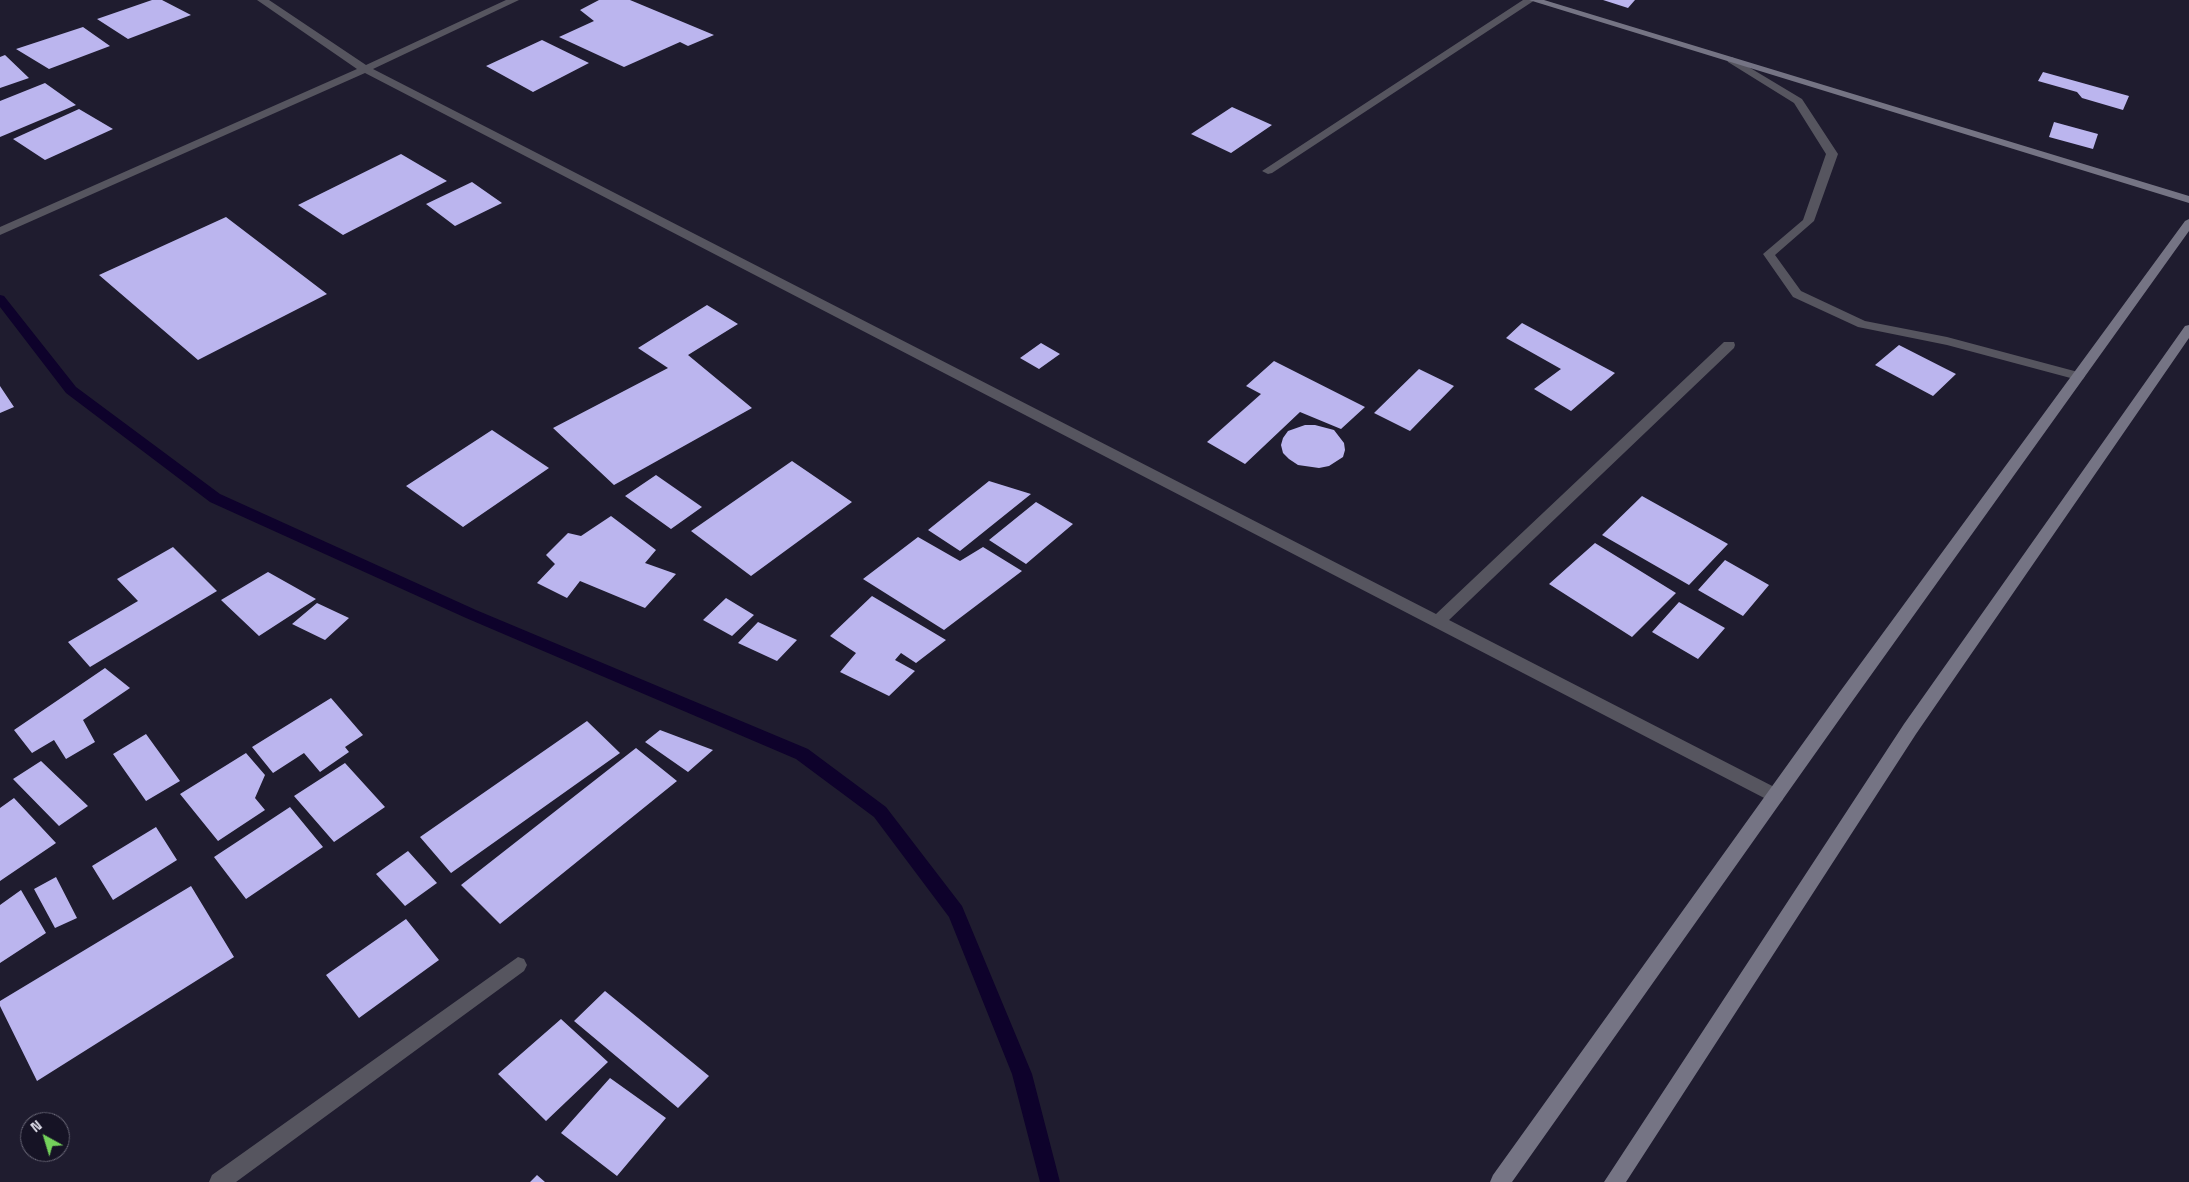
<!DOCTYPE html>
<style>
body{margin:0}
#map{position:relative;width:2189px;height:1182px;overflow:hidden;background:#1f1c2f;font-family:"Space Grotesk",sans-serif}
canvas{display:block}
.north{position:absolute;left:20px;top:1112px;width:50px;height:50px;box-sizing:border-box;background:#161325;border:1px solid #676575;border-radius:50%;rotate:321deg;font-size:14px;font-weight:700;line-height:20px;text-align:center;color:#e1e0ec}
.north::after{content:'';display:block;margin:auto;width:18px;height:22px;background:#74d25b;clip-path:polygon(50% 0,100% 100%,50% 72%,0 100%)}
</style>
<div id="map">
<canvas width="2189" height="1182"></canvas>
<div class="north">N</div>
</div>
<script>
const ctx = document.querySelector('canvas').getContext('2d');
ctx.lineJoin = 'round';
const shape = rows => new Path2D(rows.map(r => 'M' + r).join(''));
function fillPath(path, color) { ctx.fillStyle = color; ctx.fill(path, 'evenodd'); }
fillPath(shape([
 [0,295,4,296,76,387,220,494,476,610,808,749,886,807,962,906,1032,1074,1060,1182,1040,1182,1012,1074,949,917,874,817,796,759,466,618,210,502,66,393,0,307,0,295]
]), '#0e022b');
fillPath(shape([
 [152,0,162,0,191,15,128,39,97,19],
 [599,0,630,0,714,35,688,46,680,42,624,67,559,37,594,21,580,10],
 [1603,0,1635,0,1628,8],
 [83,27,110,46,49,69,16,49],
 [542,40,589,63,533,92,486,66],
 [5,55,29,78,0,88,0,57],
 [2043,72,2129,96,2123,110,2082,98,2077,92,2038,81],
 [45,83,76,105,0,137,0,101],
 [1232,107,1272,125,1231,153,1191,134],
 [79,109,113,129,45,160,13,139],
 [2054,122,2098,134,2093,149,2049,137],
 [401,154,447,181,343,235,298,205],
 [472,182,502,203,455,226,426,204],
 [226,217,327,294,198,360,99,275],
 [707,305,738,324,688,355,752,408,614,485,553,428,668,368,638,348],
 [1522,323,1615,373,1571,411,1534,389,1561,369,1506,338],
 [1041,343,1060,354,1039,369,1020,358],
 [1899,345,1956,374,1933,396,1875,365],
 [1274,361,1365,407,1341,429,1300,412,1245,464,1207,442,1261,394,1246,386],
 [1419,369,1454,386,1410,431,1374,413],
 [0,386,14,407,0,413],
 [1305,425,1315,425,1334,430,1344,443,1345,450,1343,457,1329,466,1319,468,1298,465,1289,459,1283,453,1281,445,1283,438,1288,431],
 [492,430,549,468,463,527,406,486],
 [792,461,852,502,751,576,691,531],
 [656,475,702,507,671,529,625,496],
 [989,481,1031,494,960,551,928,530],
 [1642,496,1728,544,1689,585,1602,535],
 [1036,502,1073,524,1026,564,989,540],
 [611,516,656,550,645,563,676,574,645,608,580,581,567,598,537,583,555,564,546,555,568,533,581,536],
 [918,537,960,561,983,547,1022,571,944,630,863,579],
 [1595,543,1676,593,1632,637,1549,584],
 [173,547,217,591,90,667,68,642,138,601,117,579],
 [1725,560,1769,585,1743,616,1698,590],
 [268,572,316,599,259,636,221,600],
 [872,596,946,640,916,663,901,653,895,660,915,671,889,696,840,672,856,653,830,636],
 [726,598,754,615,732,636,703,620],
 [1679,602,1725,628,1698,659,1652,632],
 [317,603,349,618,325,640,292,624],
 [758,622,797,640,777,661,738,643],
 [105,668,130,688,83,720,95,742,66,759,54,740,32,753,14,730],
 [331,698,363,735,345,747,349,752,320,772,304,753,273,773,252,747],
 [587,721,620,753,451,873,420,837],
 [660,730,713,750,688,772,645,742],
 [146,734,180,781,146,801,113,754],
 [636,748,677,781,500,924,461,885],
 [246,753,265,775,255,798,265,810,218,841,180,794],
 [41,761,88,806,59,826,13,779],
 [345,763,385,807,334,842,294,796],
 [14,798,56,843,0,881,0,808],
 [290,807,323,847,246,899,214,857],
 [156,827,177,860,113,900,92,866],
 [408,851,437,883,405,906,376,874],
 [56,877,77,918,55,928,34,889],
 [191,886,234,957,37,1081,0,1006,0,1001],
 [21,890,46,933,0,963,0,905],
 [406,919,439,960,359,1018,326,975],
 [605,991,709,1076,678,1108,574,1021],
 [561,1019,608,1062,546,1121,498,1074],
 [610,1078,666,1118,617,1176,561,1133],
 [537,1175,545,1182,530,1182]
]), '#bbb5ee');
fillPath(shape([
 [257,0,269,0,366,65,506,0,519,0,373,69,1436,614,1724,342,1734,342,1735,345,1734,348,1449,620,1782,791,1784,796,1782,801,1776,803,1770,801,365,73,0,235,0,227,357,69,257,0],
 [1523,0,1535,0,1272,173,1268,174,1262,171,1523,0],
 [1732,57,1802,99,1838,154,1814,221,1775,255,1801,291,1865,321,1947,337,2078,372,2083,373,2085,376,2083,379,2078,380,1947,345,1858,327,1793,297,1763,254,1803,220,1826,154,1794,103,1728,62,1727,60,1732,57],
 [518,957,524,959,527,965,524,971,236,1182,209,1182,212,1175,518,957]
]), '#56555f');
fillPath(shape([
 [1529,0,1544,0,2189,196,2189,203,1529,0],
 [2189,219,2189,231,1851,703,1512,1182,1490,1182,1493,1175,1839,693,2185,221,2189,219],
 [2189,325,2189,338,1916,734,1626,1182,1604,1182,1904,724,2185,326,2189,325]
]), '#757484');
</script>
